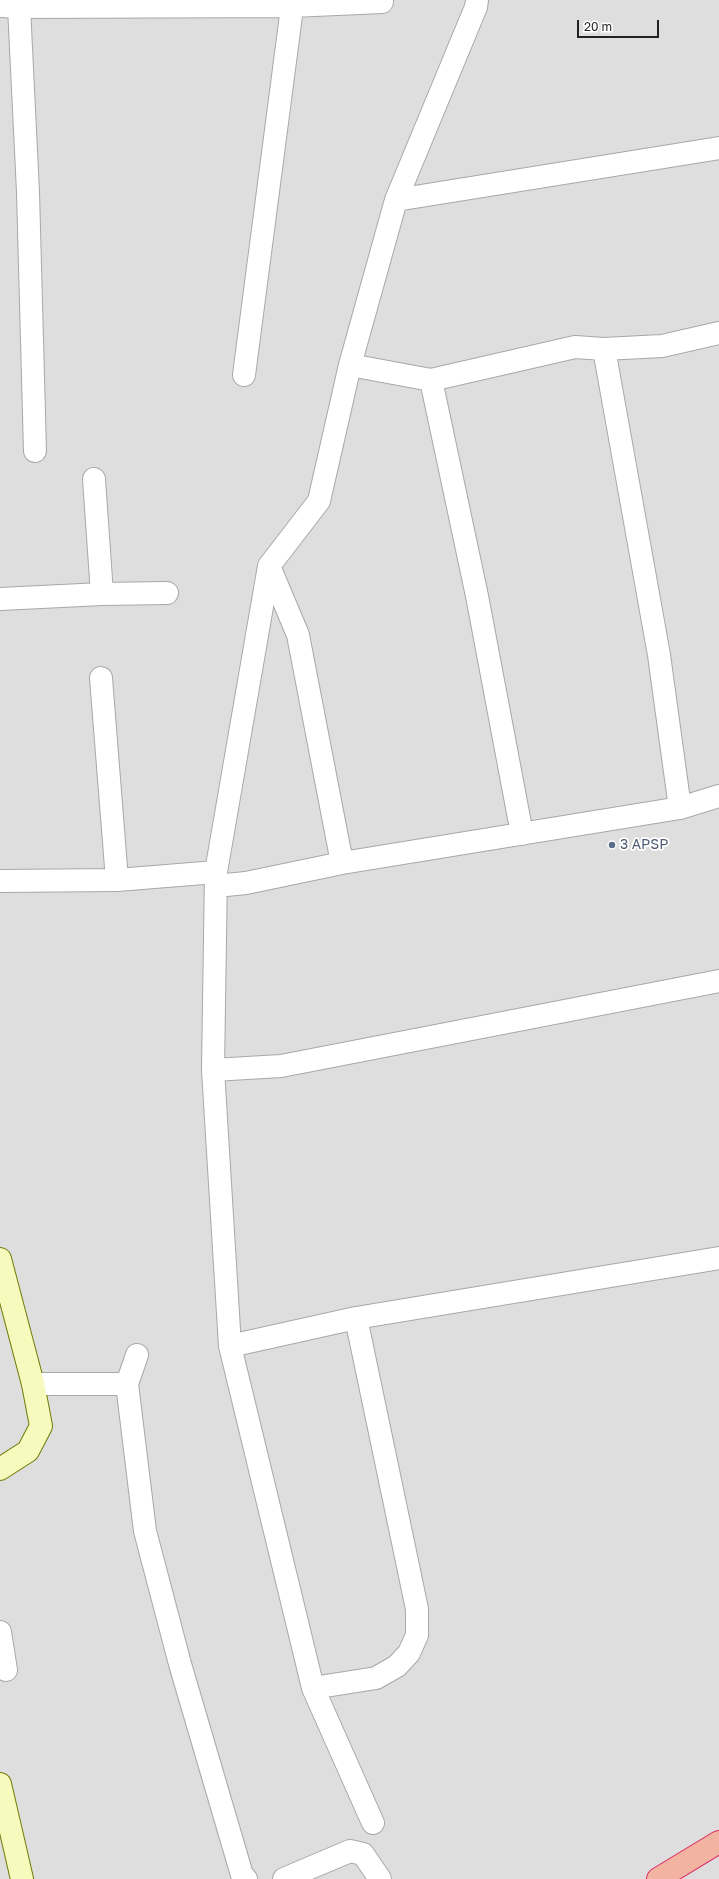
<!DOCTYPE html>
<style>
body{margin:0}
#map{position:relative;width:719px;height:1879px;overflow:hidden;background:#f1eee8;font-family:"Golos Text",sans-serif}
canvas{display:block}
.scale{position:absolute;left:577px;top:20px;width:82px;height:18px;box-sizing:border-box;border:2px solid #212121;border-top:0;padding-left:5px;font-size:12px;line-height:14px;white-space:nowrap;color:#212121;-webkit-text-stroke:3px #fff;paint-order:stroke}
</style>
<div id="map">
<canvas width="719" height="1879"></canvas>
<div class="scale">20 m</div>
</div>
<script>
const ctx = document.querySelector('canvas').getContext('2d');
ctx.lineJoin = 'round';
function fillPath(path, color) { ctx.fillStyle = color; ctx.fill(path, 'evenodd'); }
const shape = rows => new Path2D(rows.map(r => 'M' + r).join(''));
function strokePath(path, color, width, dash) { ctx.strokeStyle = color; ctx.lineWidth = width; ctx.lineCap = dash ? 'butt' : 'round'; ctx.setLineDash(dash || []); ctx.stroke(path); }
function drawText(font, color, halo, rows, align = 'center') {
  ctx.font = font + ' "Golos Text",sans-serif'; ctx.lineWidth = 3.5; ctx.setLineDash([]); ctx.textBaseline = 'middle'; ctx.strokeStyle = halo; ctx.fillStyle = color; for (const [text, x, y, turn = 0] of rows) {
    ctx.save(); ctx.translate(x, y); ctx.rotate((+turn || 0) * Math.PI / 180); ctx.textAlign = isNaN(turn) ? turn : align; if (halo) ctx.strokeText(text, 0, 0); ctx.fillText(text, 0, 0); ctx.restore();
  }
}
fillPath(shape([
 [0,0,719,0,719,1879,0,1879]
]), '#dfdede');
const minor = shape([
 [477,0,476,7,396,200,350,365,319,501,269,566,216,872,213,1070,230,1346,356,1318,719,1258],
 [0,6,19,7,28,192,35,451],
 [19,7,292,6,382,2],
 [396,200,719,148],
 [604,349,662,346,719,333],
 [350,365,431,380,575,347,604,349,659,655,680,808],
 [244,375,293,0],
 [431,380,477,596,522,834],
 [94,479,102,594],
 [0,599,102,594,167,593],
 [101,678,117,880],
 [342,863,680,808,719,796],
 [0,881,117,880,216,872],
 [216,886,246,883,342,863,298,635,269,566],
 [213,1070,281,1066,719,981],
 [230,1346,313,1688,373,1823],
 [137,1355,127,1384,145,1531,180,1664,242,1875,246,1879],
 [33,1384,127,1384],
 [0,1632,6,1670],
 [313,1688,376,1678,397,1666,409,1653,417,1635,417,1609,356,1318],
 [284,1879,350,1851,363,1854,380,1879]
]);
const secondary = shape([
 [0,1259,33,1384,41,1426,28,1451,0,1469],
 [0,1784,22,1879]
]);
const trunk = shape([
 [658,1879,719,1842]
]);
strokePath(minor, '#a8a8a8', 24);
strokePath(secondary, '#6f7c04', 24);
strokePath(trunk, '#dd2865', 24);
strokePath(minor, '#fff', 22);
strokePath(secondary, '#f7fabd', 22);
strokePath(trunk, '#f2b3a1', 22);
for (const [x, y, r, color] of [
 [612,845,4,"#5c6f8a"]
]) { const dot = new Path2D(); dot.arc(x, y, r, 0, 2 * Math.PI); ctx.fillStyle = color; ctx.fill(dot); strokePath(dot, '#fff', 1.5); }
drawText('14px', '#4e5e75', '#fff', [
 ["3 APSP",620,845]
], 'left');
</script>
